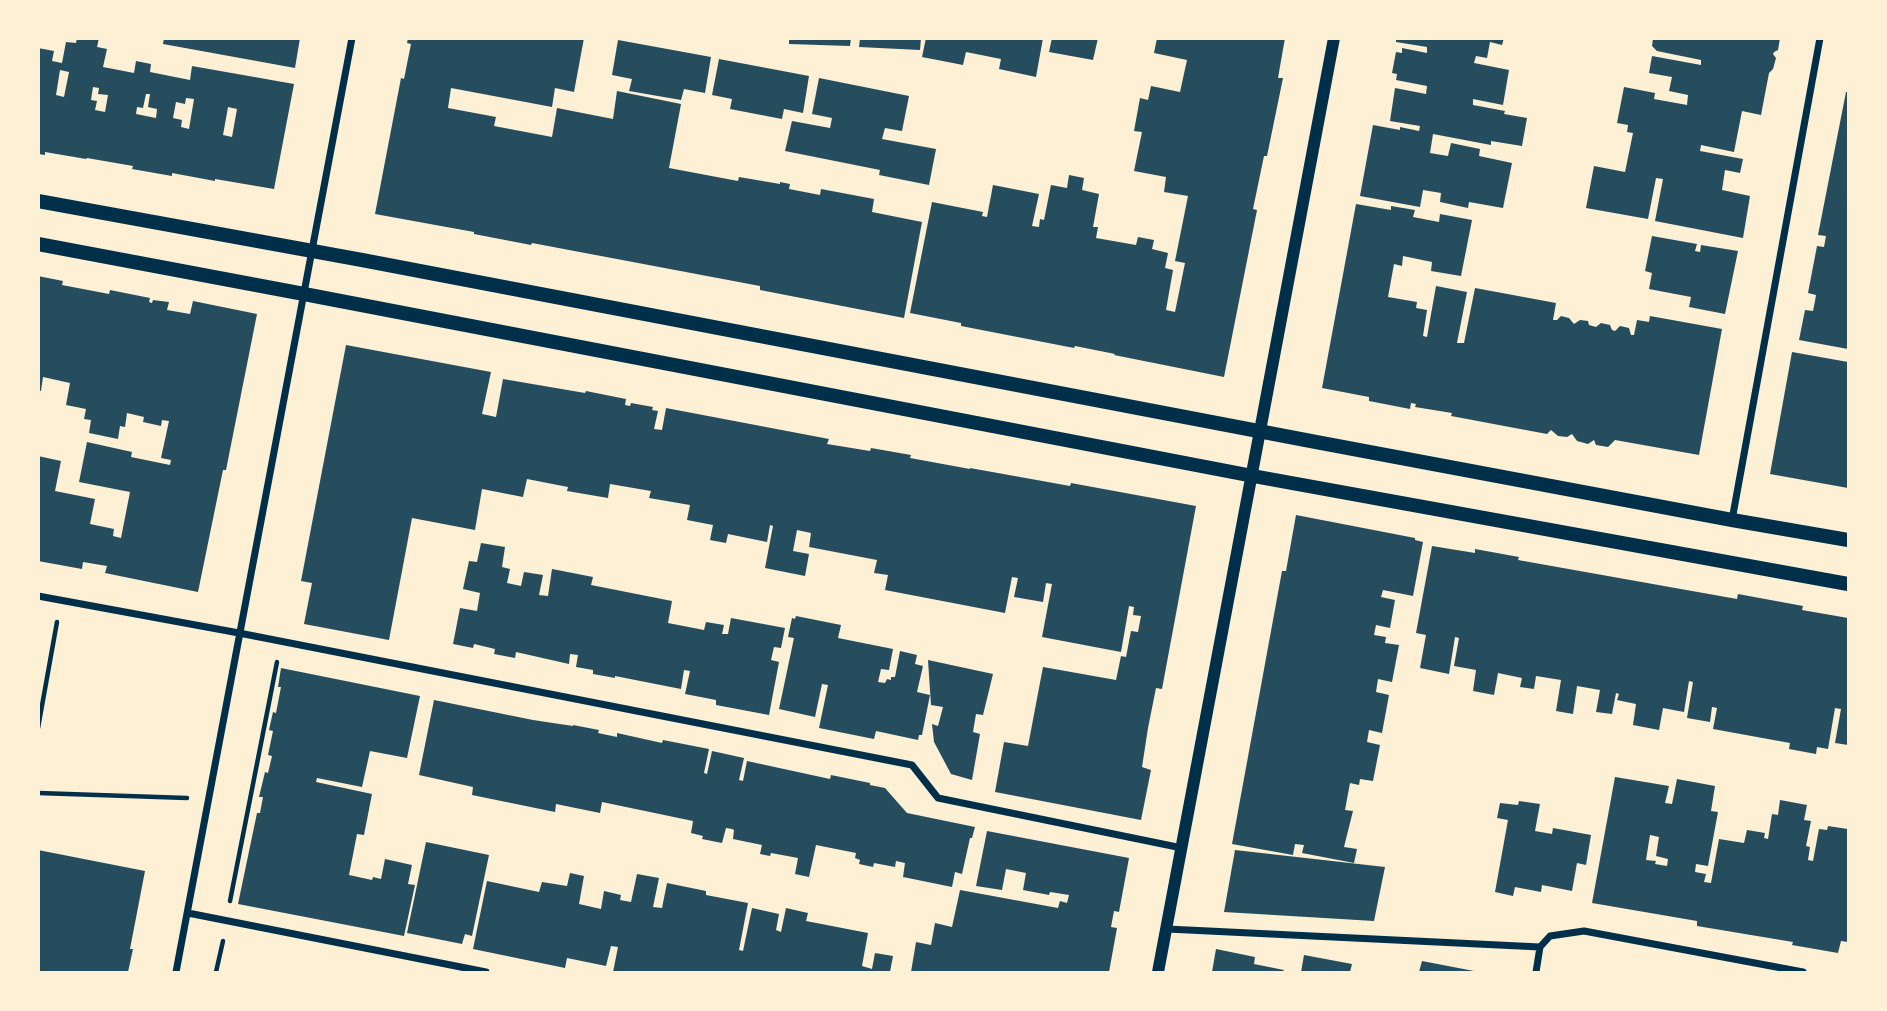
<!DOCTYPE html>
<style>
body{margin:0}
#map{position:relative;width:1887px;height:1011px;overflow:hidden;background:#fdf0d5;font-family:"Space Grotesk",sans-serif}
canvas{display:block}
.frame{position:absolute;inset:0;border:40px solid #fdf0d5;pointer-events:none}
</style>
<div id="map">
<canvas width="1887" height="1011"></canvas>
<div class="frame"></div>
</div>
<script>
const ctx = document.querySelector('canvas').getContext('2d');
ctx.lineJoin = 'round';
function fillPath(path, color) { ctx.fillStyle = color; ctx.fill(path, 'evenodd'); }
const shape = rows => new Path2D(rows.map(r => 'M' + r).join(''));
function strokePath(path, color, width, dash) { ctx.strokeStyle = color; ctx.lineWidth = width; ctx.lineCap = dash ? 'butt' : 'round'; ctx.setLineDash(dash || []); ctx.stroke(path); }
fillPath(shape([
 [77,38,99,38,97,47,107,49,103,67,134,73,136,61,151,64,150,72,190,80,192,66,294,84,274,189,215,179,215,181,172,173,172,176,132,169,133,166,87,158,86,159,45,152,45,155,38,154,38,48,54,51,52,61,62,63,66,42,76,43],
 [60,70,69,72,64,97,56,95],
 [93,87,99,88,98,94,108,95,105,112,95,110,97,101,91,100],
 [146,94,150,94,148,107,157,109,156,118,136,114,137,107,143,108],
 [186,98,194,99,189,129,181,127,182,120,173,118,176,102,185,104],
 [228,107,237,109,232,137,223,135],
 [164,38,300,38,295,68,163,44],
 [408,38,584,38,574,92,555,88,552,107,451,88,448,108,496,117,494,126,552,137,557,108,613,119,617,91,681,104,669,168,738,181,739,177,780,184,780,182,790,184,789,189,820,195,821,189,874,199,872,212,922,222,904,318,760,290,760,286,532,243,531,245,474,234,474,232,375,214,401,78,404,79,411,44,407,43],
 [789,38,851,38,850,46,789,44],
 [860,38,921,38,920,50,859,47],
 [926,38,1043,38,1036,77,999,69,1001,59,966,52,963,65,922,57],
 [1052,38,1098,38,1093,60,1049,52],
 [1157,38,1285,38,1278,78,1283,78,1267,156,1264,156,1253,209,1257,210,1224,377,1114,355,1115,354,1075,346,1074,348,961,326,961,323,910,313,932,202,983,212,982,216,987,217,993,185,1039,194,1032,226,1039,227,1040,219,1044,220,1051,185,1067,188,1069,175,1084,178,1082,190,1099,194,1093,227,1098,227,1096,238,1136,245,1138,237,1154,240,1152,249,1168,253,1165,268,1173,270,1166,310,1175,312,1185,263,1175,261,1188,196,1164,192,1166,177,1134,171,1142,132,1134,131,1140,98,1148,100,1151,86,1180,92,1187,60,1154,53],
 [1396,38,1504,38,1502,45,1490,42,1487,58,1476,56,1474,63,1509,70,1503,105,1473,99,1473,105,1505,111,1504,114,1527,118,1522,146,1491,141,1491,145,1433,134,1430,153,1448,156,1451,143,1480,149,1479,156,1512,163,1503,208,1469,202,1468,208,1440,202,1441,193,1423,190,1420,207,1360,196,1373,125,1400,130,1400,127,1419,131,1420,126,1390,121,1395,88,1426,94,1427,86,1396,80,1397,74,1392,73,1396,52,1402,53,1402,48,1427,53,1427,47,1396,42],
 [1653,38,1780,38,1778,50,1774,52,1773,54,1776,58,1773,69,1769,73,1761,115,1742,111,1734,152,1701,145,1700,151,1743,159,1740,173,1725,170,1722,190,1750,196,1743,238,1655,221,1663,179,1656,178,1648,219,1586,208,1594,166,1625,172,1633,133,1627,132,1628,125,1617,123,1624,87,1655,93,1654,99,1687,105,1688,95,1669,91,1672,77,1649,73,1652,56,1701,65,1701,60,1657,51,1652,46],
 [618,40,711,57,705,93,684,89,681,100,629,91,632,79,612,75],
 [719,59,809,76,803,113,784,109,782,119,730,109,732,99,712,95],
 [819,78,909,96,902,131,885,128,882,139,936,149,929,185,879,175,880,170,785,151,792,121,830,128,832,118,812,114],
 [1846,92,1848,92,1848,349,1799,340,1805,310,1813,311,1815,301,1816,295,1808,293,1817,246,1824,247,1826,236,1818,235],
 [1356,204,1391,210,1391,206,1415,210,1413,217,1439,222,1440,214,1472,220,1461,276,1431,271,1432,262,1403,256,1402,266,1394,264,1388,297,1417,302,1416,308,1427,310,1423,336,1427,337,1436,286,1467,292,1457,343,1464,343,1475,288,1556,303,1553,320,1557,320,1561,316,1569,318,1574,324,1580,320,1588,321,1589,325,1596,327,1601,323,1610,325,1612,330,1615,331,1620,326,1629,328,1631,335,1634,335,1637,320,1649,322,1650,316,1722,329,1699,455,1615,440,1608,447,1596,445,1594,440,1588,444,1577,441,1572,434,1567,437,1558,436,1551,430,1547,434,1451,416,1452,413,1415,407,1416,404,1411,403,1410,409,1369,401,1369,397,1322,388],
 [1652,236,1697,244,1695,251,1700,252,1701,245,1738,251,1725,314,1689,307,1691,297,1649,289,1652,273,1645,271],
 [38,276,63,281,62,285,109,294,110,290,150,298,149,302,152,303,153,300,169,302,167,310,190,314,193,301,257,314,226,470,223,470,198,592,105,573,107,566,83,562,82,569,38,561,38,456,61,461,55,491,95,499,90,524,114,529,113,536,121,538,130,492,79,482,87,442,132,452,131,457,170,465,171,460,161,458,169,421,162,420,161,426,143,422,144,417,127,413,125,427,120,426,118,439,89,433,91,420,84,419,86,409,66,405,70,383,43,377,41,391,38,390],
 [346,345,491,372,482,414,496,417,503,379,585,393,586,391,626,399,625,405,630,406,631,403,653,407,652,410,658,411,654,429,662,430,666,408,829,439,827,444,870,451,871,448,911,455,910,458,970,469,970,468,1070,486,1071,483,1196,506,1162,689,1156,688,1148,728,1142,767,1151,770,1141,820,995,792,1004,742,1028,746,1043,667,1116,680,1121,656,1126,657,1131,631,1138,632,1141,616,1133,615,1134,607,1129,606,1121,652,1042,637,1052,584,1046,583,1043,602,1014,597,1018,578,1012,577,1005,613,885,590,888,575,874,573,877,560,809,547,811,533,797,530,793,551,809,554,805,576,765,568,773,526,770,525,767,542,728,534,726,543,710,540,713,525,687,520,690,505,649,498,651,491,610,484,608,498,567,491,568,487,527,479,523,497,482,489,475,530,412,518,389,640,304,624,312,583,301,581],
 [1792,352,1848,362,1847,389,1848,390,1848,488,1770,474],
 [1296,515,1415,538,1415,540,1423,542,1413,596,1383,590,1381,597,1395,600,1390,628,1376,625,1374,635,1386,637,1385,643,1399,645,1392,682,1378,679,1376,692,1389,695,1382,733,1369,730,1367,742,1380,745,1373,781,1360,779,1359,785,1350,783,1345,810,1353,811,1344,847,1357,849,1354,863,1302,853,1304,845,1295,844,1293,855,1232,844,1282,571,1286,571],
 [481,543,505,547,502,567,510,569,507,583,521,586,524,572,543,575,539,595,548,596,552,569,593,577,591,585,672,601,668,623,704,630,706,622,724,625,722,634,728,634,731,618,785,628,781,648,774,647,771,660,779,662,769,715,716,705,716,700,685,694,690,671,684,670,681,689,615,676,615,678,593,674,593,670,576,667,578,655,570,654,569,664,516,652,515,658,494,654,495,649,474,644,473,648,453,644,460,608,477,611,480,593,463,589,469,561,477,562],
 [1432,546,1475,553,1475,549,1519,557,1518,560,1737,599,1738,594,1803,606,1802,610,1848,618,1848,745,1835,743,1841,709,1835,708,1828,749,1817,747,1816,754,1789,749,1790,743,1713,729,1717,708,1712,707,1710,722,1687,718,1693,682,1689,681,1684,712,1663,708,1659,730,1633,725,1636,704,1617,700,1619,694,1616,693,1612,714,1596,712,1600,690,1577,686,1573,714,1556,711,1561,680,1536,676,1534,689,1520,687,1522,678,1498,673,1494,695,1473,691,1476,670,1454,666,1459,638,1455,637,1449,674,1420,668,1426,635,1416,633],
 [796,616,841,625,838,638,893,649,889,670,881,669,878,682,885,683,887,679,891,680,891,677,895,677,900,651,917,655,915,664,923,666,917,692,930,695,922,735,919,735,918,740,876,731,874,739,819,728,828,685,822,684,815,717,779,709,794,638,788,637,792,618,795,619],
 [928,660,993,674,983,715,976,714,973,732,980,734,972,780,951,774,934,742,932,724,938,726,943,707,931,705],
 [281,668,420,696,407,758,370,751,362,787,317,778,316,782,372,794,364,835,357,834,349,875,372,880,373,877,381,879,385,859,412,865,408,884,415,885,404,936,238,904,257,813,260,813,263,797,259,797,265,772,268,773,272,756,268,755,273,731,269,730,273,712,276,713,281,687,278,687],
 [434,700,533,720,573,726,573,725,599,730,598,733,617,737,617,733,662,743,663,740,709,749,704,773,707,774,712,751,744,758,739,780,743,781,747,761,830,779,831,775,870,783,870,785,885,788,907,813,975,827,972,838,970,838,962,874,955,872,952,887,903,877,905,863,896,861,895,867,874,863,873,867,859,864,860,860,855,858,856,853,816,845,809,877,795,874,798,858,771,853,770,856,760,854,762,845,733,839,734,830,732,829,726,828,722,843,702,839,703,836,691,833,693,821,602,802,600,813,556,804,555,812,472,795,473,787,419,775],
 [1615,777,1669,786,1665,803,1672,804,1677,779,1715,786,1711,811,1718,812,1708,866,1696,864,1695,872,1706,874,1704,882,1711,883,1719,839,1744,843,1747,830,1765,833,1764,838,1768,839,1772,814,1778,815,1780,800,1807,805,1804,820,1811,821,1806,846,1810,847,1808,860,1813,861,1819,829,1827,830,1828,826,1848,829,1848,942,1841,941,1838,953,1792,945,1793,942,1697,926,1697,921,1592,903],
 [1650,835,1659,837,1656,856,1668,859,1667,866,1655,864,1656,861,1646,860],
 [1519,801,1540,804,1535,831,1552,834,1553,828,1591,835,1586,865,1577,863,1572,891,1542,885,1541,892,1515,887,1513,896,1495,892,1508,820,1497,818,1500,803,1518,805],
 [987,831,1129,858,1119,912,1114,911,1111,927,1117,928,1109,972,911,972,916,942,931,945,935,923,952,927,960,890,1058,908,1060,901,1067,903,1069,895,1050,892,1049,895,1023,890,1026,873,1006,869,1002,890,976,886],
 [426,842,489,855,472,936,465,934,462,944,407,933],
 [38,850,145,871,130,949,133,949,128,972,38,972],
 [1235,850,1385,867,1374,921,1224,912],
 [570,873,584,876,579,904,601,909,604,891,621,895,620,900,631,902,637,874,659,878,653,907,662,908,667,883,706,891,706,895,748,903,739,950,743,951,752,908,779,914,776,930,781,932,786,908,808,913,806,921,868,933,862,966,872,969,875,953,893,956,890,972,613,972,618,947,611,946,606,966,567,958,565,968,473,949,487,881,539,892,542,882,567,886],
 [1216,949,1255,957,1254,964,1284,970,1283,972,1212,972],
 [1304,955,1352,964,1350,972,1301,972],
 [1422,961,1474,971,1474,972,1419,972]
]), '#264d5e');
strokePath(shape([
 [38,728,57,622],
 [38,793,187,798],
 [230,901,277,662],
 [216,972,223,941]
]), '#003049', 4.5);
strokePath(shape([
 [1732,520,1820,38],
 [38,596,239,633,912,765,938,798,1182,848],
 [188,913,486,972],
 [1167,929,1540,947,1550,936,1584,931,1803,972],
 [176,972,352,38],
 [1536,972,1540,947]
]), '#003049', 7);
strokePath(shape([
 [1158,972,1334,38]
]), '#003049', 12);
strokePath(shape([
 [38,201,362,260,1316,442,1732,520,1848,540],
 [38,244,304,294,1253,476,1848,584]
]), '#003049', 14);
</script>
